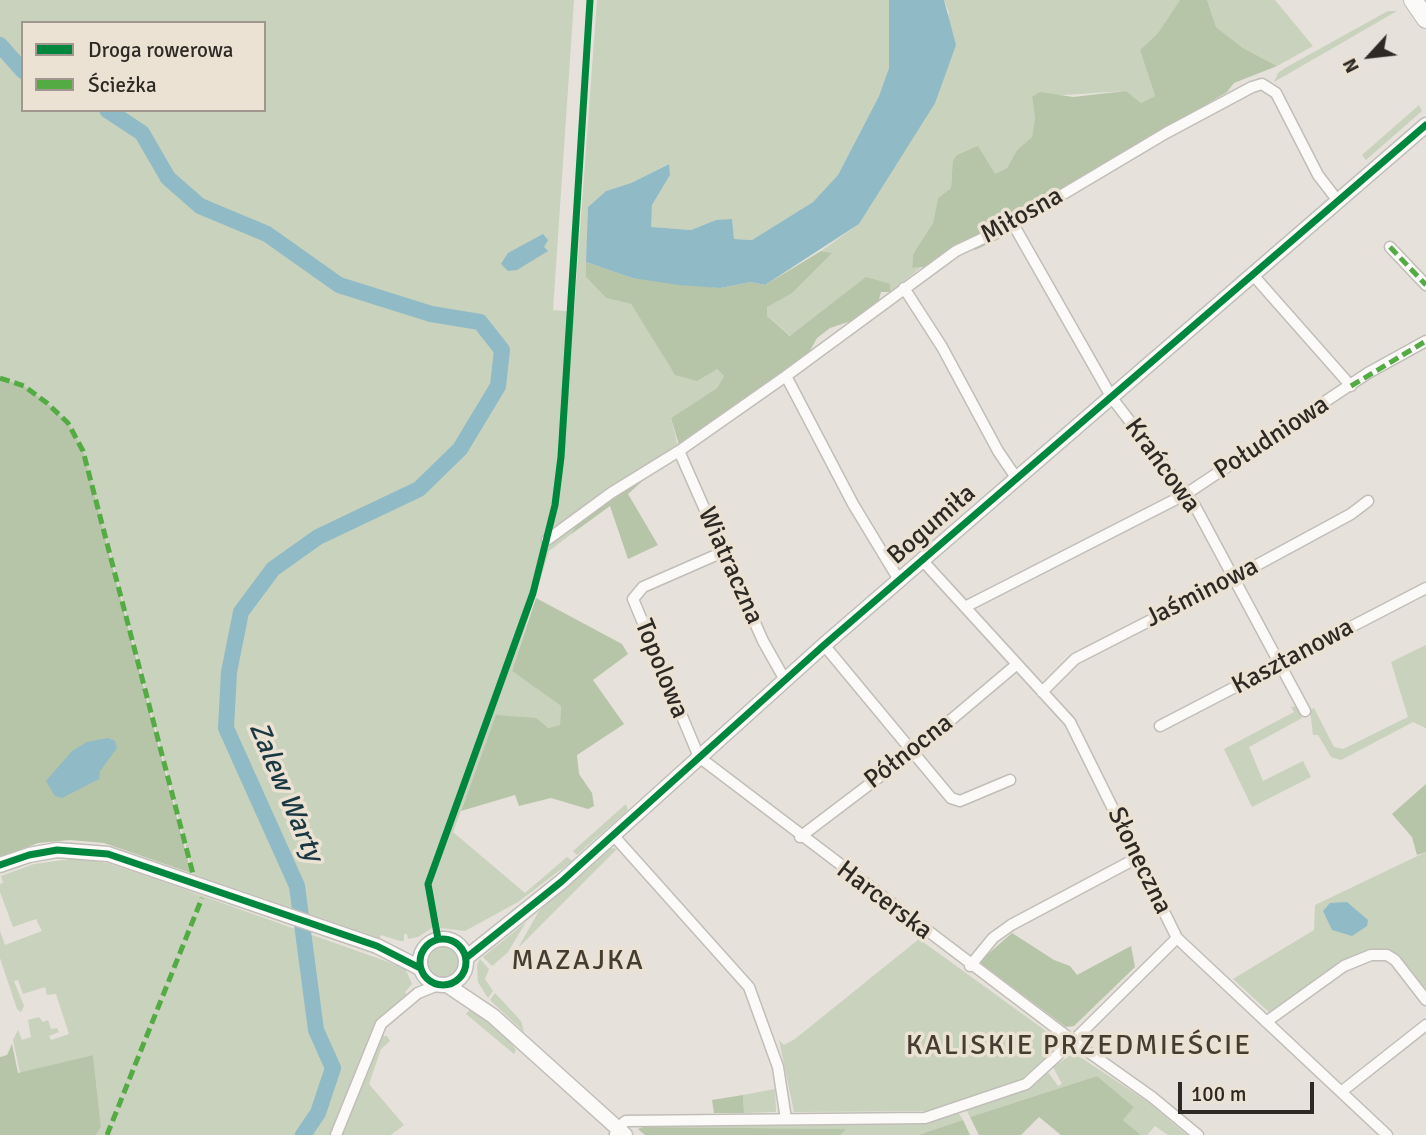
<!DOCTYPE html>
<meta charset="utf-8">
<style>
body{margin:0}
#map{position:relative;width:1426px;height:1135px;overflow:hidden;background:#e6e1da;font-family:Signika,sans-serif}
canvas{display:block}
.legend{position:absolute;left:21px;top:21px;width:245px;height:91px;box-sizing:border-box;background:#ece2d4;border:2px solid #a0988e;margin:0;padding:9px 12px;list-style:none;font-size:21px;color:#2d2924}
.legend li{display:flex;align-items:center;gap:14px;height:35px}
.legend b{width:35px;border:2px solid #a0988e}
.north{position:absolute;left:1335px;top:21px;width:70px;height:70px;-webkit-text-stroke:5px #ece2d4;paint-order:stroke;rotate:243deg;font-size:19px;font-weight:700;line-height:28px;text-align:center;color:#2d2924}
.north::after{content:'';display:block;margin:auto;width:24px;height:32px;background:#2d2924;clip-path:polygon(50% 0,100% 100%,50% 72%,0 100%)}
.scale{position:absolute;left:1178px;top:1082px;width:136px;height:32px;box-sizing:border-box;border:4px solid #2d2924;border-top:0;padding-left:9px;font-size:21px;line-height:24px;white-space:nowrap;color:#2d2924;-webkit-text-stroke:5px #ece2d4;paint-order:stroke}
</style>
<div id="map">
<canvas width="1426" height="1135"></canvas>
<ul class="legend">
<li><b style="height:9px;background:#00873e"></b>Droga rowerowa</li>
<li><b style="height:9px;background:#54ab44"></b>Ścieżka</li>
</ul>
<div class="north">N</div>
<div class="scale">100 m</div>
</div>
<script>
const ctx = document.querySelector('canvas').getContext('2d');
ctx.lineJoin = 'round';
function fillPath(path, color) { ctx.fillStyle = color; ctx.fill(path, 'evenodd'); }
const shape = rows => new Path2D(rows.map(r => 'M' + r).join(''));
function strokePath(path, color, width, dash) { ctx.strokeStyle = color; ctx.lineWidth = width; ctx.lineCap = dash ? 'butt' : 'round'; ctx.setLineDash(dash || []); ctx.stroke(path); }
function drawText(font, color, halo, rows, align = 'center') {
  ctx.font = font + ' Signika,sans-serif'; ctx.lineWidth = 7; ctx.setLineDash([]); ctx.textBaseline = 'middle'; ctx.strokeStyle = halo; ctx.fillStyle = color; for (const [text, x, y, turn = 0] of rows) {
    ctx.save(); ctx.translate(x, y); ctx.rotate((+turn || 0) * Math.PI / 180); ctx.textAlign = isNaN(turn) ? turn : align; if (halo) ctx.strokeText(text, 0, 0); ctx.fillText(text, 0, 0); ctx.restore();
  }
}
fillPath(shape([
 [0,0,574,0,553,310,574,312,597,0,889,0,889,68,879,96,838,175,813,202,752,240,734,239,732,220,716,220,691,230,650,227,652,205,670,175,668,164,631,183,606,191,588,207,586,277,606,298,631,304,675,375,717,369,724,376,717,388,671,418,679,451,546,540,530,595,425,885,433,927,418,937,408,939,407,934,404,934,404,941,400,941,381,935,380,938,193,874,110,551,68,423,47,403,24,386,0,378],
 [23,23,264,23,264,110,23,110],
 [944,0,1180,0,1158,33,1140,50,1155,96,1141,103,1126,91,1032,97,1035,118,1032,137,1017,150,1007,168,995,174,952,174,951,188,938,198,933,223,913,254,912,268,920,268,891,292,890,284,842,297,791,336,767,316,767,307,831,253,821,251,859,224,883,185,949,13],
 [1207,0,1275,0,1313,46,1277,66,1243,48,1216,27],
 [1388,11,1397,11,1274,82,1278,73,1285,68],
 [1419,105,1422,111,1366,160,1362,155],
 [671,459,678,459,648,475,577,525,570,535,549,551,512,671,561,706,560,725,548,728,496,716,453,832,525,893,567,857,572,861,518,902,465,931,440,928,431,880,535,594,547,549,561,533],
 [1426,645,1426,728,1413,722,1341,760,1331,757,1318,735,1313,735,1310,710,1314,708,1334,747,1343,749,1408,717,1391,662],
 [1297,706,1302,718,1249,747,1263,781,1303,761,1311,777,1252,807,1224,749,1294,712,1291,707],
 [626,804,628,810,577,855,573,851],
 [611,848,617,849,518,948,539,911],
 [1426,852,1426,995,1398,958,1343,961,1269,1012,1233,979,1314,930,1315,905],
 [79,858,107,863,152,878,405,968,412,984,405,992,407,995,381,1017,332,1135,96,1135,101,1127,93,1055,20,1073,13,1040,18,1030,22,1040,31,1037,28,1020,39,1017,43,1022,48,1020,51,1029,57,1028,59,1032,49,1036,51,1040,69,1034,56,994,47,995,45,987,23,994,18,980,14,981,24,1006,21,1012,17,1009,0,958,0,931,5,945,42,931,36,919,13,927,0,892,0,884,3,883,1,876,34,864],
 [526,922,508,952,492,966,483,957],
 [919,939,1057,1039,1060,1045,1022,1079,927,1111,794,1112,779,1040,784,1045,795,1039],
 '427 962a16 16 0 1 1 32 0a16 16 0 1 1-32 0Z',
 [480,959,489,969,485,979,493,991,488,998,478,982,477,965],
 [495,993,521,1021,524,1032,490,1000],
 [472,1007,511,1043,516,1050,514,1054,466,1014],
 [381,1036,387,1036,390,1041,381,1049,369,1084,404,1125,391,1135,340,1135],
 [1074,1053,1148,1102,1187,1135,1168,1135,1155,1126,1147,1135,1141,1135,1123,1120,1134,1107,1097,1076,970,1117,966,1109,1024,1090,1048,1072,1058,1086,1062,1084,1053,1067],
 [775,1089,776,1112,744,1113,743,1095],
 [958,1112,963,1120,918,1135,840,1135,844,1129,636,1127]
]), '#c8d2bd');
fillPath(shape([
 [1180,0,1207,0,1216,27,1243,48,1277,66,1234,83,1227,92,1045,201,1003,220,1011,233,1001,238,975,250,968,240,962,241,926,267,912,268,913,254,933,223,938,198,951,188,953,161,957,155,978,146,995,174,1007,168,1017,150,1032,137,1035,118,1032,97,1040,92,1073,97,1126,91,1141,103,1155,96,1140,50,1158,33],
 [821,251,832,253,792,293,767,307,767,316,790,336,866,277,890,284,891,292,881,292,878,303,851,321,830,328,817,338,807,356,679,445,671,418,717,388,724,376,717,369,697,381,675,375,631,304,606,298,586,277,586,262,632,278,720,288,751,282,765,285],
 [0,378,24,386,47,403,68,423,83,451,191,873,104,843,70,840,38,843,0,857],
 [649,475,628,494,658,545,628,559,610,506,570,535,577,525,603,505],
 [536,598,622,644,628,654,593,680,624,724,577,755,579,774,592,793,594,806,588,809,551,798,519,806,515,795,461,811,496,715,536,718,548,728,560,725,561,706,512,671],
 [1426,784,1426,852,1417,855,1412,837,1392,814],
 [1012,933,1054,960,1070,966,1077,975,1131,946,1135,967,1074,1026,1066,1027,979,962],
 [12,1044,18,1073,93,1055,101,1127,96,1135,0,1135,0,1057,7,1055],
 [1097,1076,1134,1107,1123,1120,1141,1135,1061,1135,1039,1117,1021,1135,979,1135,970,1117],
 [743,1095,744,1113,714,1113,712,1100],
 [963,1120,970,1135,918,1135],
 [643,1127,846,1129,840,1135,645,1135,638,1129]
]), '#b6c4a8');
fillPath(shape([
 [889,0,944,0,956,45,935,103,859,224,765,285,751,282,720,288,679,285,632,278,586,262,588,207,606,191,631,183,669,164,670,175,652,205,651,227,691,230,716,220,732,219,734,239,752,240,813,202,838,175,879,96,889,68],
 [543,234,548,240,544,247,548,251,517,270,508,271,501,264,508,253],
 [108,738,115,741,117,748,100,771,99,779,62,798,55,796,46,781,72,751,87,742],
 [1347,902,1368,920,1367,926,1352,936,1332,930,1323,911,1330,903]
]), '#8fbac6');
strokePath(shape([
 [0,45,23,71],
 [107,110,142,133,168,178,200,206,267,234,339,285,431,314,480,322,502,350,498,386,460,449,419,489,318,537,273,569,241,612,229,672,226,728,297,886,316,1030,333,1068,318,1113,303,1135]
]), '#8fbac6', 16);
const minor = shape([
 [1013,224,1112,398,1195,506,1305,711],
 [1390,247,1426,285],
 [1253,275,1351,386],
 [904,288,942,347,998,451,1017,479],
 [786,376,853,504,899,580],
 [679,451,763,641,785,680],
 [547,540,611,493,679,451,786,376,956,251,1013,224,1166,133,1252,87,1262,84,1276,93,1318,175,1338,201],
 [723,552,643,587,633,599,699,757,1073,1041,1177,938],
 [922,560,1070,722,1177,938,1387,1135],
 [965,607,1186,494,1368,373,1426,341],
 [824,645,951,798,960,801,1010,780],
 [1042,692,1075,659,1233,578,1351,514,1368,501],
 [1160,726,1426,588],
 [613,835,749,987,778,1067,786,1119],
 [800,837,920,746,1016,665],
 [970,966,993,938,1011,925,1137,858],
 [1266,1022,1344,966,1371,955,1387,955,1395,960,1426,1000],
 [1341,1092,1426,1025],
 [615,1134,617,1128,626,1121,925,1118,1026,1084,1073,1041,1152,1097,1198,1135],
 [336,1135,381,1024,418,993,438,985]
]);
const tertiary = shape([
 [0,865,29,855,57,850,108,854,377,946,420,968],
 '420 962a23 23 0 1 1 46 0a23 23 0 1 1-46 0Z',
 [466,958,561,882,824,645,1426,125],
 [447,985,493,1016,625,1135]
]);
const primary = shape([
 [1413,0,1426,19]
]);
strokePath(minor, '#c1beb8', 13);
strokePath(tertiary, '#c1beb8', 17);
strokePath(primary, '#c1beb8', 20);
strokePath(minor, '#fbfaf9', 10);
strokePath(tertiary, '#fbfaf9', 14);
strokePath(primary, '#fbfaf9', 18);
strokePath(shape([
 [1390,247,1426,285],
 [0,378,24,386,47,403,68,423,83,451,193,874],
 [1351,386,1426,341],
 [107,1135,202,898]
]), '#54ab44', 5, [10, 5]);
strokePath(shape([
 [0,865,29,855,57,850,108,854,377,946,420,968],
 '420 962a23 23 0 1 1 46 0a23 23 0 1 1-46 0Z',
 [438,939,428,884,533,593,555,505,561,457,590,0],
 [466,958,561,882,824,645,1426,125]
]), '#00873e', 7);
drawText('26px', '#2d2924', '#ece2d4', [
 ["Miłosna",1022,216,-29],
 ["Południowa",1272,438,-33],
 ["Krańcowa",1162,466,54],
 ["Bogumiła",932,525,-41],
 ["Wiatraczna",730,566,66],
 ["Jaśminowa",1202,593,-27],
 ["Kasztanowa",1293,657,-28],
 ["Topolowa",661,669,68],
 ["Północna",909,752,-38],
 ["Słoneczna",1139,861,64],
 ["Harcerska",884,901,37]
]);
drawText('italic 28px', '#193841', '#ece2d4', [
 ["Zalew Warty",285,792,67]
]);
ctx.letterSpacing = '2px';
drawText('28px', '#453d32', '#ece2d4', [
 ["MAZAJKA",578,962],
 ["KALISKIE PRZEDMIEŚCIE",1079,1047]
]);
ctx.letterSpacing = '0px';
</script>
